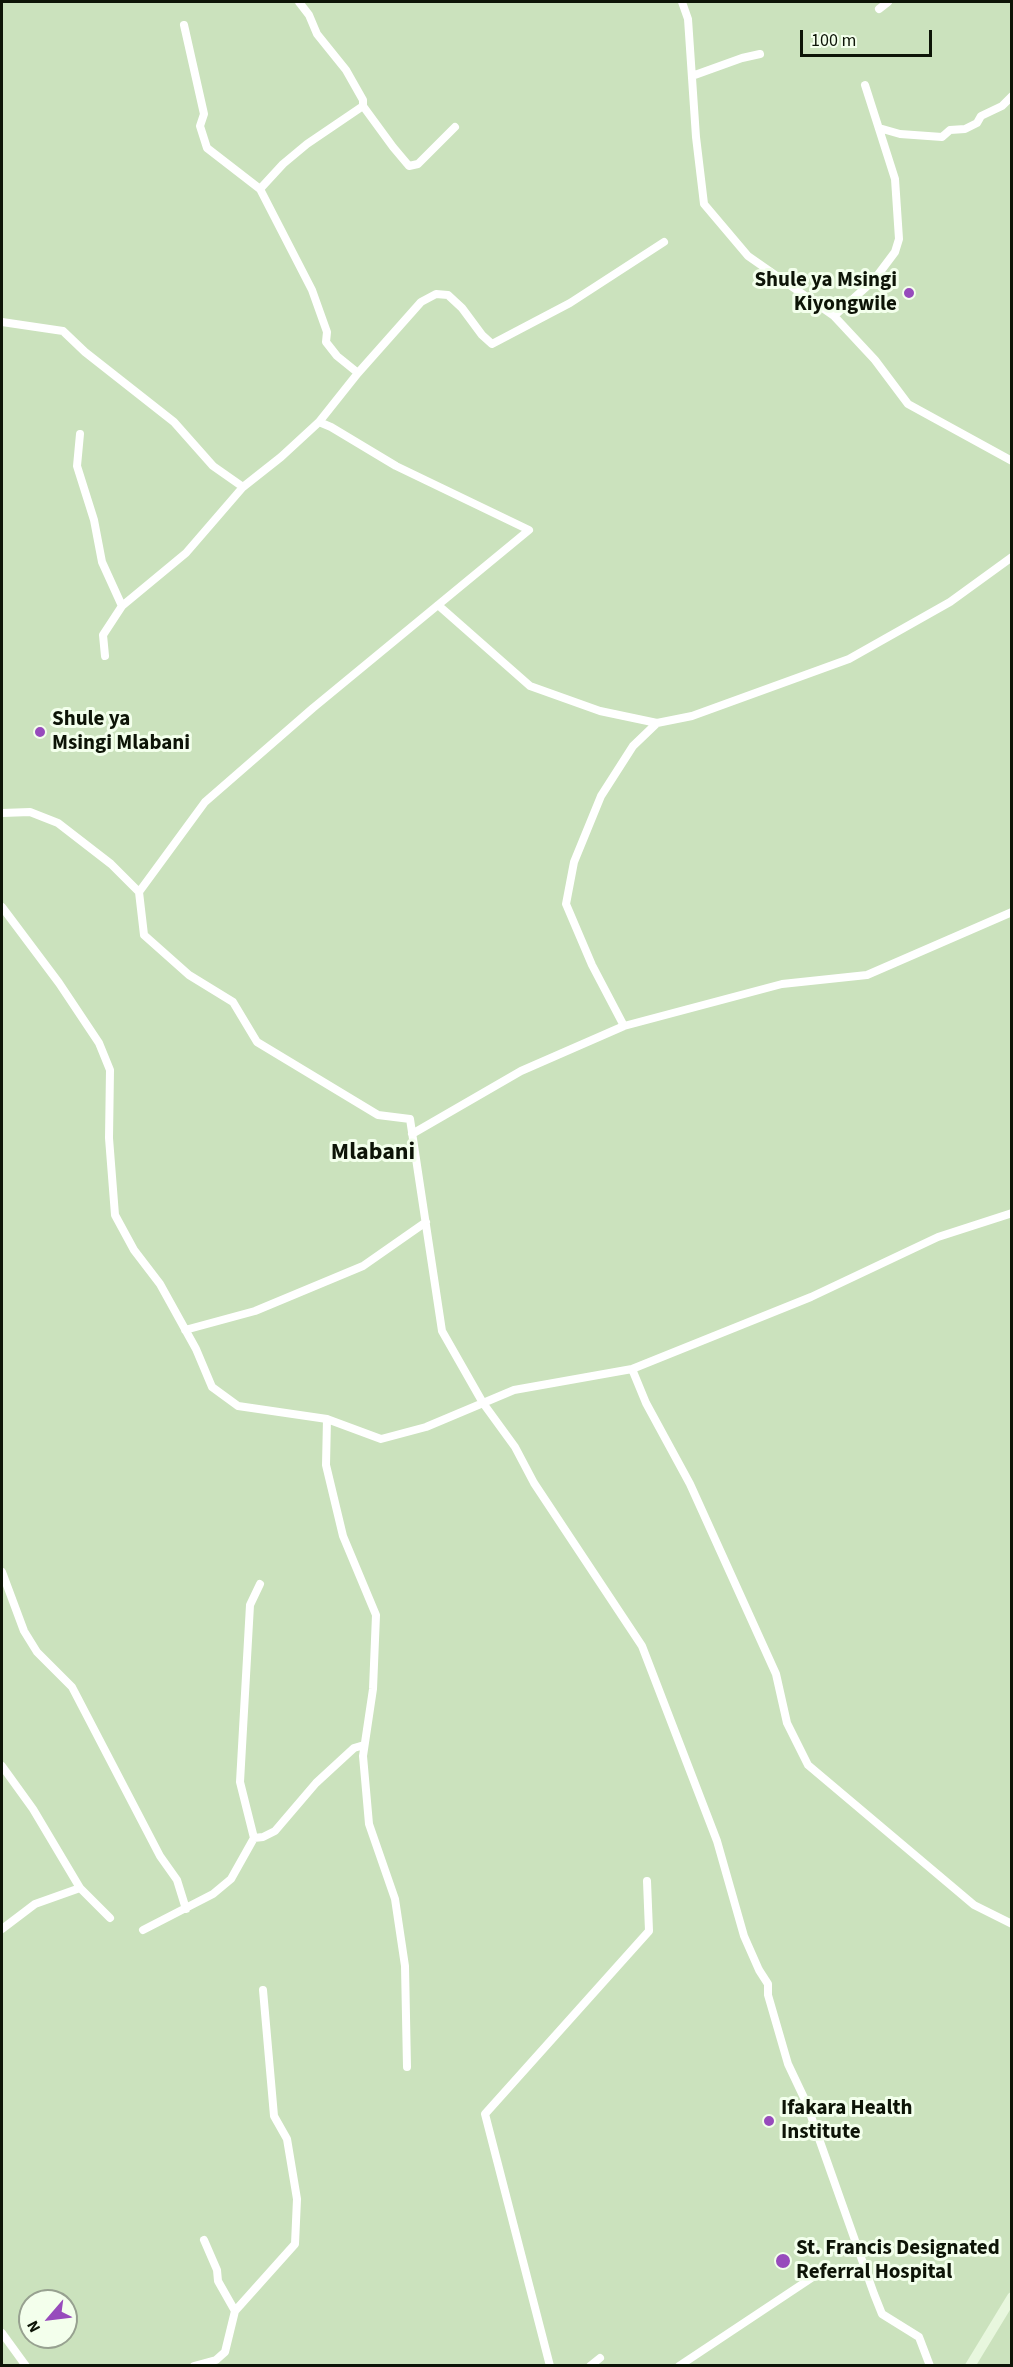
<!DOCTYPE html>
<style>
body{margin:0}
#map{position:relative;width:1013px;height:2367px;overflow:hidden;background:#cbe2bd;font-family:"Source Sans 3",sans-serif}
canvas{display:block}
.frame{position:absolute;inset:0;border:3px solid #0d1407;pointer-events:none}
.north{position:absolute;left:18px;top:2289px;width:60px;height:60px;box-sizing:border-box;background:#f3ffec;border:2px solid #97a190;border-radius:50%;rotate:242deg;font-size:16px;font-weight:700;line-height:24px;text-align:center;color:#0d1407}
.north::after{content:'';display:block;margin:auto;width:21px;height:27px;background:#974bbc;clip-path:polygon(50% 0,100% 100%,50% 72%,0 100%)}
.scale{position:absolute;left:800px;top:30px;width:132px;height:27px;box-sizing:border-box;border:3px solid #0d1407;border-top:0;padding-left:8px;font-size:18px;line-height:21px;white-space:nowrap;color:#0d1407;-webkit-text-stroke:4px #f3ffec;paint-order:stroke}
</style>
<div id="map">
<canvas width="1013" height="2367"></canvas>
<div class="frame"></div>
<div class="north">N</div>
<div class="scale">100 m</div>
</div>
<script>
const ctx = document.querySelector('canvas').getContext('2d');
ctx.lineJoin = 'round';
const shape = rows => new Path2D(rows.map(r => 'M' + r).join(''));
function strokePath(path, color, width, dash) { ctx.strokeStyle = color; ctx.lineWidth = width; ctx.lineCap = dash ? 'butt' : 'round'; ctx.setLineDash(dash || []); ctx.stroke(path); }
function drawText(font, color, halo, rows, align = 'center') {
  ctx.font = font + ' "Source Sans 3",sans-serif'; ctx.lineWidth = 6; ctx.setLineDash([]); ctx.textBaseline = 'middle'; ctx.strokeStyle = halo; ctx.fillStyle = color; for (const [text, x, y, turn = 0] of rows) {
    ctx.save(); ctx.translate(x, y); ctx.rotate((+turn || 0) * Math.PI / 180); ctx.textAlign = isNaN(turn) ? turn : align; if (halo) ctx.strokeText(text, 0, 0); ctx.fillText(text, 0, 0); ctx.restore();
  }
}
strokePath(shape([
 [299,2,309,15,317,34,346,70,363,100,363,106,393,147,409,166,418,164,455,127],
 [682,2,688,19,696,137,704,204,748,256,834,316,875,360,908,404,1012,461],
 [879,9,888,2],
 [184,25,204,114,200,126,207,148,260,189,312,290,327,332,326,342,337,356,358,373],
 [692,76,742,58,760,54],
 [879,128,900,134,942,137,950,130,965,129,977,123,981,116,1002,106,1012,96],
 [260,189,283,164,307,144,363,106],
 [834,316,874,280,895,252,899,239,895,179,865,85],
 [2,322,63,331,85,352,174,422,213,466,243,487],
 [80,434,77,466,94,520,102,562,122,606],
 [438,605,530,686,600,711,657,723],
 [105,656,103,635,122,606,186,553,243,487,281,457,319,422,358,373,421,302,436,294,448,295,462,308,482,335,492,344,570,303,664,242],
 [2,813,30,812,58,823,111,864,139,892,144,935,189,975,233,1002,257,1042,378,1115,410,1119,442,1331,483,1403,515,1447,534,1483,642,1646,717,1841,744,1936,759,1970,768,1984,768,1995,788,2064,806,2102,874,2294,882,2314,919,2337,930,2366],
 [139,892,205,802,313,708,529,530,396,466,331,427,319,422],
 [2,907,59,983,99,1043,110,1070,109,1138,115,1215,134,1250,160,1284,196,1349,212,1387,238,1406,327,1419,381,1439,426,1427,514,1390,632,1369,811,1297,938,1237,1012,1213],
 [624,1026,592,965,566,904,574,862,601,796,633,746,657,723,692,716,849,659,950,602,1012,557],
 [412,1134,521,1071,624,1026,782,984,867,975,1012,912],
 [185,1330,255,1311,363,1266,426,1222],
 [632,1369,646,1403,690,1484,776,1674,787,1723,808,1765,974,1905,1012,1924],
 [327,1419,326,1465,343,1536,376,1615,373,1689,363,1756,369,1824,395,1899,405,1966,407,2067],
 [2,1572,24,1631,37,1652,72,1687,160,1856,177,1880,186,1909],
 [2,1766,33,1809,80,1888,110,1918],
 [254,1838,263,1837,275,1831,316,1783,354,1748,364,1745],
 [2,1929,35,1904,80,1888],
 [143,1930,213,1894,231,1879,254,1838,240,1782,250,1605,260,1584],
 [204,2240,217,2270,218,2281,235,2311],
 [2,2333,26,2366],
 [194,2366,216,2360,225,2352,235,2311,295,2244,297,2199,287,2139,274,2116,263,1990],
 [550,2366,485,2114,649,1931,647,1881],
 [590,2366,600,2358],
 [679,2366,825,2269]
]), '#fff', 8);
strokePath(shape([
 [970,2366,1012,2297]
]), '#e8f7de', 10);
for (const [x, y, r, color] of [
 [909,293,6,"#974bbc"],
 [40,732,6,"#974bbc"],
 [769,2121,6,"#974bbc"],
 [783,2261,8,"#974bbc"]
]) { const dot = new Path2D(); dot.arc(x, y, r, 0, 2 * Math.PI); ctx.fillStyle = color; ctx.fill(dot); strokePath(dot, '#f3ffec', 2); }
drawText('bold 21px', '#0d1407', '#f3ffec', [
 ["Shule ya Msingi",897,281,"right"],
 ["Kiyongwile",897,305,"right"],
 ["Shule ya",52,720],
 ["Msingi Mlabani",52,744],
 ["Ifakara Health",781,2109],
 ["Institute",781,2133],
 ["St. Francis Designated",796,2249],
 ["Referral Hospital",796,2273]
], 'left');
drawText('bold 24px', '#0d1407', '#f3ffec', [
 ["Mlabani",373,1154]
]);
</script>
